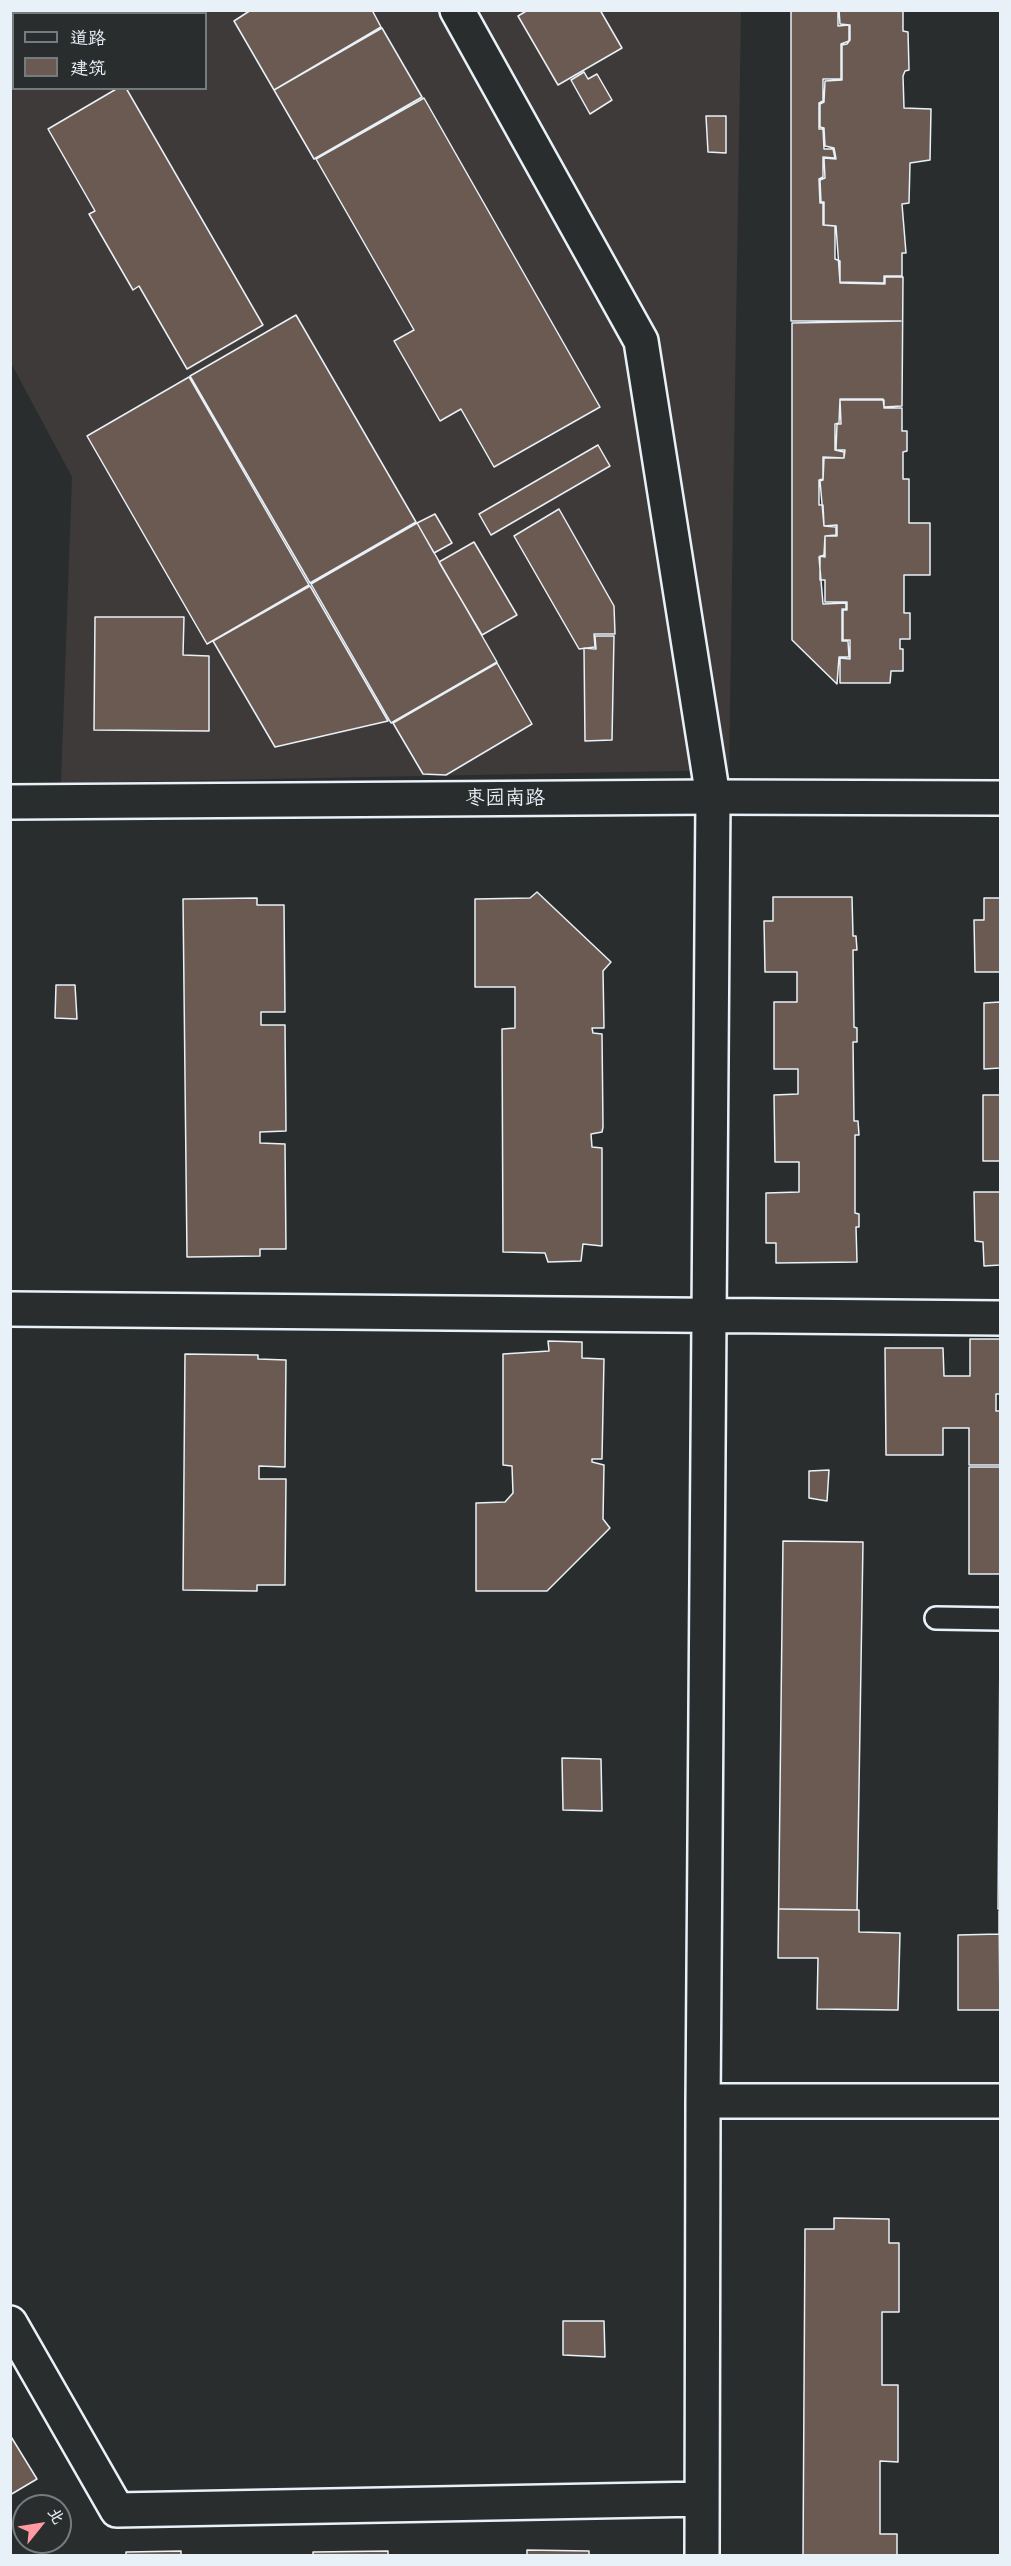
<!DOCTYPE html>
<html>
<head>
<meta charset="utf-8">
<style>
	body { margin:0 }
	#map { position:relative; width:1011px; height:2566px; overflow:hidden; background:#2a2d2e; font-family:Itim,"LXGW WenKai TC",sans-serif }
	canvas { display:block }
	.frame { position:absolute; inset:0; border:12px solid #e8f1f8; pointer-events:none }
	.legend { position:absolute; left:12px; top:12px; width:195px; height:78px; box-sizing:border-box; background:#2a2d2e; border:2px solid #767b7f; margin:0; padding:8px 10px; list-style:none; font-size:18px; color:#e8f1f8 }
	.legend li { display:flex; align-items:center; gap:12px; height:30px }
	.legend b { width:30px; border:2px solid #767b7f }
	.north { position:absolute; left:12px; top:2494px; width:60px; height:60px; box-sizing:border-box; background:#2a2d2e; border:2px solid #767b7f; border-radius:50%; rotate:60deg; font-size:16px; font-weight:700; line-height:24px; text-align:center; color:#e8f1f8 }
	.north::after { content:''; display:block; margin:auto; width:21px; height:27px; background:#ff9aa2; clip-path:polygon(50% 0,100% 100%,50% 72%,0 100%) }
</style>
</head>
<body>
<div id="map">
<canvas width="1011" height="2566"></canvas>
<div class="frame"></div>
<ul class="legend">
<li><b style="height:8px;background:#2a2d2e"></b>道路</li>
<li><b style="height:16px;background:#6b5a52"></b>建筑</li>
</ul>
<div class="north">北</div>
</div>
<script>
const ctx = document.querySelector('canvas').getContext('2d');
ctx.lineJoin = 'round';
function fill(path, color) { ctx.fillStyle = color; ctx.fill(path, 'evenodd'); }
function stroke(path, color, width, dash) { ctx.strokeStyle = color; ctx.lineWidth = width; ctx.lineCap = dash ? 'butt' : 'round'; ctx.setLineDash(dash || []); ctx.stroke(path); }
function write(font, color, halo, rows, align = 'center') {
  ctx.font = font + ' Itim,"LXGW WenKai TC",sans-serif'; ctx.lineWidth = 4.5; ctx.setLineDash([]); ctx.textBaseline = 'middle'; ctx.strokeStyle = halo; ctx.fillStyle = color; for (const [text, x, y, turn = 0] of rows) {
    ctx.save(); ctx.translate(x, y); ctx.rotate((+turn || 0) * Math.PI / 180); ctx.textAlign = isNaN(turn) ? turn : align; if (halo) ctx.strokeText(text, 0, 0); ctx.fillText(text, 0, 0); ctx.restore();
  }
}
const built = new Path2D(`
	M10 11H741L729 770 61 783 72 477 11 363ZM14 14H206V88H14Z`);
const building = new Path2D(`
	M251 10H372L381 27 274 90 234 21Z
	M528 10H600L622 48 558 85 518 16Z
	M791 10H838V26L849 25V41L841 44V79H823V101L819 103V129H823L824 149H833L835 158 823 157V177L819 179 820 203H823V225L835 226V259L840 261V283L885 284V277H903L902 406 884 407 883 399H840L839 423 835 424V450L844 452V458L823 457V479L819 480V505H823L824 526 836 527V535L825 536 824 555 819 557 823 604 846 603V609H842V641H848L849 657H839L837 684 792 640V323L901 321H791Z
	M839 10H903V31L908 32 909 70 905 71 903 76 904 108 931 109 930 160 910 163 909 203 902 204 906 253H902V276H884V283L840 282 836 226 824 225V202H821L820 180 825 178 824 158 836 159 834 148 825 146 824 128 820 127V104L824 102 825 81 842 80V45L847 44 850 40V25L840 24Z
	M382 28 422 97 314 159 274 90Z
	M584 72 588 79 597 74 612 100 590 114 571 80Z
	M118 88H126L263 325 187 369 139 286 133 290 89 214 95 211 48 129Z
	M424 98 600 407 494 467 461 409 440 421 394 341 414 330 316 159Z
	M706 116H726V153L708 152Z
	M296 315 416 522 310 583 190 376Z
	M189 377 309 585 207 644 87 436Z
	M840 400H884V408H902V431H907V451L903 452V479H909V523H930V575H904V613H910V639H900V649H903V671H891L890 683H840V658L850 659V640H843V610H847V602H825V580H820V556L825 557V536H837V525L824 526 820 481 823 480 824 458H844L845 450H836L837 424H841Z
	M598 445 610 466 491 535 479 514Z
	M559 509 614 606 615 634H594L595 647 579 649 514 536Z
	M435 514 452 543 434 553 417 523Z
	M417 523 497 662 391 723 311 584Z
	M474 542 517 615 482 635 439 562Z
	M310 586 388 721 275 747 213 641Z
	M95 617H184L183 655 209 656V731L94 730Z
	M595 636H614L612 740 585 741 584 648 596 649Z
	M497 663 532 724 446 775 423 774 393 723Z
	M537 892 611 962 603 971 604 1028H592L593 1033 602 1034 603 1127 602 1132 591 1134 592 1147 602 1148V1246L583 1244 581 1261 548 1262 545 1253 503 1252 502 1029 515 1028V987H475V899L530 898Z
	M773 897H852L853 936H856L857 950H853L854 1027 857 1028V1042H853L854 1121H858L859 1135H855V1213L859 1214V1227H856L857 1262 776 1263V1243H766V1193L799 1192V1162H775L774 1095 798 1094V1069H774V1002H797V972H765L764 921H773Z
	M257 898V905H284L285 1012H261V1025H285L286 1131 260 1132V1143L285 1144 286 1249H260V1256L187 1257 183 899Z
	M984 898H1000V972H975L974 920H984Z
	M56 985H75L77 1019 55 1018Z
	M1000 1002V1068L984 1069V1003Z
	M983 1095H1000V1161H983Z
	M974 1192H1000V1265L984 1266 983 1242 975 1241Z
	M970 1339H1000V1394H996V1411H1000V1465H969V1428H943V1455H886L885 1348H943L944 1376H970Z
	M548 1341 582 1342V1358L604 1359 602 1459H592V1462L604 1465 603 1519 610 1528 547 1591H476V1503L505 1502 513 1493 512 1466 503 1465V1354L549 1351Z
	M185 1354 258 1355V1359L286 1360 285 1467 259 1466V1479H286L285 1585H257V1591L183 1590Z
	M969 1467H1000V1574H969Z
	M829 1470 827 1501 809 1498V1471Z
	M783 1541 863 1542 857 1910 780 1909 859 1910V1932L900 1933 898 2010 817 2009 818 1958H778Z
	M1000 1645V1909H998Z
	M562 1758 601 1759 602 1811 563 1810Z
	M999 1911 1000 2010H958V1935L999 1934Z
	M834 2218 889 2219V2243H899V2312H882V2385H898V2462L880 2461V2534H897V2556H803L805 2229H834Z
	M563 2321H604L605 2357 563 2355Z
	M10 2435 37 2479 10 2495Z
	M527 2550 589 2551V2556H527Z
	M181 2551V2556H126V2552Z
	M388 2551V2556H313V2552Z`);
const lane = new Path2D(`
	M936 1618 1000 1619`);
const street = new Path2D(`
	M457 10 641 341 713 797 703 2101 702 2556
	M55 14 60 10
	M10 39 14 37
	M10 1309 1000 1318
	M703 2101H1000
	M10 2323 117 2510 702 2499`);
const secondary = new Path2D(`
	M10 802 713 797 1000 798`);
const streetNames = [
	["枣园南路",505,799]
];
fill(built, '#3e3a39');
fill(building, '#6b5a52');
stroke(building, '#e8f1f8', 1.5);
stroke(lane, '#e8f1f8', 26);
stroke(street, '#e8f1f8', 38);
stroke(secondary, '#e8f1f8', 38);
stroke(lane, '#2a2d2e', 21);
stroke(street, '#2a2d2e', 33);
stroke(secondary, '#2a2d2e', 33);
write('20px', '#e8f1f8', '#2a2d2e', streetNames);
</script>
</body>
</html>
